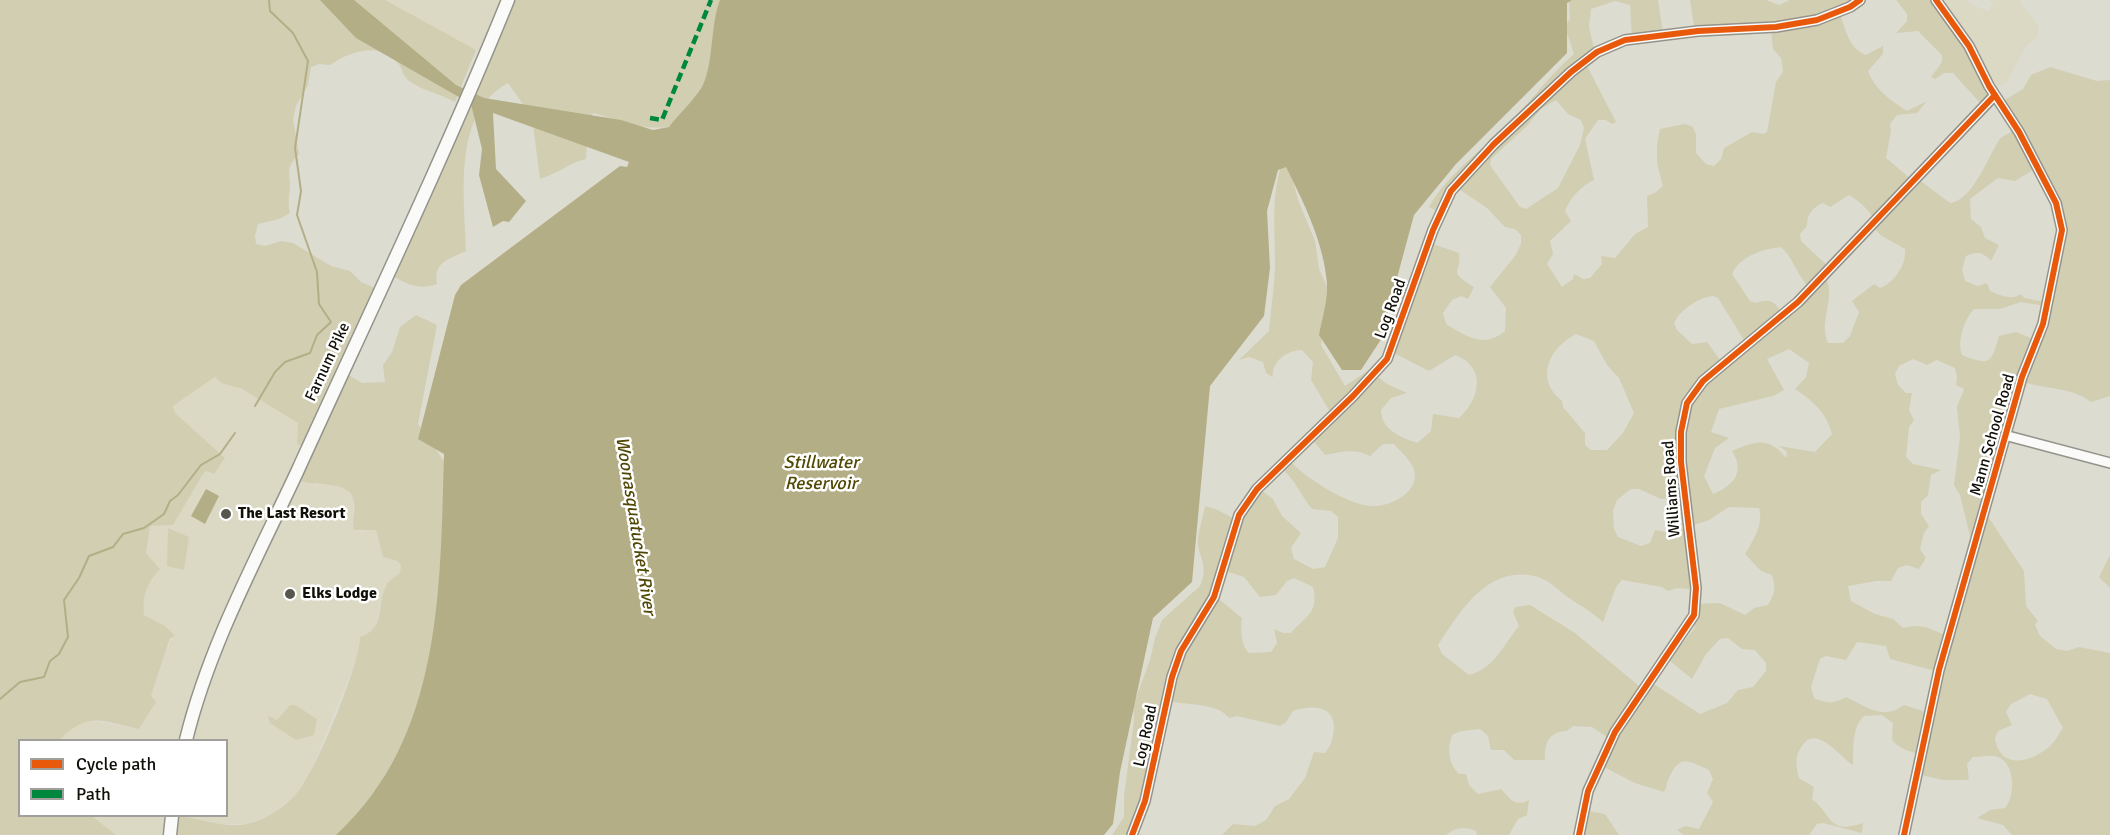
<!DOCTYPE html>
<html>
<head>
<meta charset="utf-8">
<style>
	body { margin:0 }
	#map { position:relative; width:2110px; height:835px; overflow:hidden; background:#dddcd1; font-family:Signika,sans-serif }
	canvas { display:block }
	.legend { position:absolute; left:18px; top:739px; width:210px; height:78px; box-sizing:border-box; background:#fff; border:2px solid #a09f9c; margin:0; padding:8px 10px; list-style:none; font-size:18px; color:#111008 }
	.legend li { display:flex; align-items:center; gap:12px; height:30px }
	.legend b { width:30px; border:2px solid #a09f9c }
</style>
</head>
<body>
<div id="map">
<canvas width="2110" height="835"></canvas>
<ul class="legend">
<li><b style="height:8px;background:#e8590c"></b>Cycle path</li>
<li><b style="height:8px;background:#00873e"></b>Path</li>
</ul>
</div>
<script>
const ctx = document.querySelector('canvas').getContext('2d');
ctx.lineJoin = 'round';
function fill(path, color) { ctx.fillStyle = color; ctx.fill(path, 'evenodd'); }
function stroke(path, color, width, dash) { ctx.strokeStyle = color; ctx.lineWidth = width; ctx.lineCap = dash ? 'butt' : 'round'; ctx.setLineDash(dash || []); ctx.stroke(path); }
function write(font, color, halo, rows, align = 'center') {
  ctx.font = font + ' Signika,sans-serif'; ctx.lineWidth = 5; ctx.setLineDash([]); ctx.textBaseline = 'middle'; ctx.strokeStyle = halo; ctx.fillStyle = color; for (const [text, x, y, turn = 0] of rows) {
    ctx.save(); ctx.translate(x, y); ctx.rotate((+turn || 0) * Math.PI / 180); ctx.textAlign = isNaN(turn) ? turn : align; if (halo) ctx.strokeText(text, 0, 0); ctx.fillText(text, 0, 0); ctx.restore();
  }
}
const built = new Path2D(`
	M385 0H508L484 54 431 27Z
	M1934 0H1967L1972 5 1989 11 1993 4 1989 0H2019L2039 27 2037 37 2026 46 2007 82 1990 89Z
	M215 377 221 383 242 389 298 423 297 444 306 449 314 486 327 483 347 490 354 501 352 524 360 532 368 529 376 530 383 557 397 561 401 565 400 573 386 585 377 617V627L371 634 360 637 356 660 309 776 296 795 272 814 247 824H217L178 816H226V740H60L74 725 90 720 139 729 156 702 151 696 172 636 165 626 144 615 143 600 149 581 160 569 146 553 150 526 173 525 203 474 206 471 212 474 225 458 175 413 173 406Z
	M92 816H172L169 835H116Z`);
const green = new Path2D(`
	M0 0H385L476 50 455 102C439 93 422 91 408 80 402 75 403 69 398 63 380 41 350 51 330 65L319 64 311 67 308 85 296 106 293 119 299 154C287 168 289 167 290 184 290 196 287 200 290 213L279 219 258 224 255 236 256 244 265 246 281 241 293 243 331 266 350 271 361 282 380 290 306 449 297 444 298 423 242 389 221 383 215 377 173 406 175 413 225 458 214 474 206 471 203 474 173 525 150 526 146 553 160 569C147 583 142 595 144 615L165 626 175 636 170 638 151 696 156 702 139 729C103 722 88 710 60 740H20V816H92L116 835H0Z
	M508 0H720L718 18 732 55 680 124C650 134 622 121 593 113L588 127 586 159C569 163 557 174 540 179L532 117 508 83C451 114 465 197 466 251 448 260 433 262 437 284 418 291 405 283 389 274Z
	M1569 0H1658L1663 33 1632 39 1630 5 1615 1 1591 9 1589 27 1595 53 1585 62 1616 122 1612 124 1606 120H1598L1585 139 1594 180C1581 186 1570 198 1565 211L1571 221 1550 241 1553 254 1547 264 1562 287 1573 279 1574 274 1583 279 1590 278 1602 264 1601 256 1615 258 1635 234 1648 227 1647 196 1655 193 1663 186 1657 163V144L1660 129 1684 124 1692 126 1696 134V153L1706 164 1714 166 1721 159 1724 148 1752 132 1764 134 1767 132 1776 82 1783 72 1781 58 1773 49 1771 29 1695 32 1690 0H1766L1779 5 1790 0H1859L1839 13C1847 30 1847 47 1866 55L1883 46V54L1868 71C1875 90 1890 100 1907 111L1927 101 1917 113 1897 115 1890 124 1891 131 1886 158 1912 180 1918 179 1950 203C1973 200 1988 157 1999 140 2002 136 2010 133 2015 130L2000 103 2023 89 2031 75 2050 67 2097 81 2110 80V396L2091 402C2070 386 2045 390 2021 381L1987 515 2024 571 2026 606 2038 621 2035 625 2040 636 2056 649 2067 651 2079 647 2110 653V835H2012L2003 825 1977 818 1990 810 2005 808C2015 797 2016 764 1998 757 1992 754 1980 757 1973 757L1967 764 1969 779 1966 780H1943L1921 775 1924 755C1911 752 1901 750 1892 740L1893 723 1882 715 1864 716C1851 728 1854 749 1853 765 1840 757 1816 723 1802 746 1794 757 1796 766 1799 778L1814 787 1812 799C1833 815 1827 835 1863 823L1862 833 1823 823 1817 824 1809 835H1684L1677 830 1685 826 1699 829 1713 802 1707 793 1713 779 1709 770C1689 761 1680 753 1669 778 1666 784 1667 787 1664 792L1635 783 1600 765 1610 739 1592 727 1573 726 1567 731C1549 731 1544 744 1545 760H1514L1504 750H1491L1488 736 1480 729 1461 731 1452 735C1447 749 1448 763 1459 774H1466L1469 785 1478 794 1501 789C1511 800 1515 807 1529 800L1527 815 1518 819 1509 835H1477L1476 831C1465 826 1455 827 1446 835H1222L1233 824 1255 826 1266 820 1275 806 1289 799 1305 778 1314 752 1325 753C1330 747 1331 743 1333 736 1339 707 1316 703 1293 711L1286 722 1280 726 1237 716 1229 718C1219 703 1186 705 1168 701L1160 763 1137 832 1142 835H1112L1124 817V796L1134 720 1133 706 1150 660 1155 638 1162 620 1200 586C1210 565 1197 556 1198 539 1199 529 1203 517 1205 506L1218 510 1236 520 1259 489 1273 499 1282 516 1301 533 1291 548 1294 559 1313 569 1325 567 1338 538V517L1331 511 1312 509C1300 494 1295 479 1280 467L1288 459C1304 477 1347 505 1372 506 1388 507 1416 495 1415 474 1414 463 1401 452 1394 444H1383L1370 456C1355 448 1341 452 1325 455L1310 437 1332 415 1311 380 1313 362 1302 350C1288 350 1271 361 1273 377L1266 373 1263 362 1249 357 1239 360 1269 331C1271 308 1275 284 1275 260 1275 222 1271 200 1282 162L1288 160 1298 200 1315 241 1319 269 1328 289 1321 345 1345 386 1369 370 1387 384 1407 393 1391 398 1381 410C1381 430 1401 437 1417 443L1431 431 1433 414 1459 418C1480 399 1487 367 1455 355L1429 371 1390 351 1430 243 1459 253C1462 274 1446 270 1474 287L1468 299 1461 296 1452 300 1443 313 1446 324C1466 336 1484 349 1505 331L1506 308 1490 287 1515 256 1521 244V235L1515 229 1505 227 1487 208 1456 187 1440 212 1429 207C1448 173 1484 149 1511 121 1533 99 1551 73 1574 54L1565 27 1570 19ZM1556 100 1568 114 1581 120 1584 128 1580 145 1558 188 1526 209 1520 207 1490 165 1491 159 1526 127 1541 109ZM2036 168 2055 203 2061 232 2045 302 2024 298 2021 294C2011 301 2000 295 1990 291L1987 283 1978 286 1965 281 1962 269 1966 256C1977 251 1983 252 1991 261L1999 245 1985 238 1981 227 1971 219 1970 199 1998 178 2015 181ZM1849 195C1860 202 1867 208 1874 219L1870 225 1882 236 1905 249C1907 264 1894 283 1880 288L1874 284 1852 301 1859 312 1850 336 1843 343H1828C1818 321 1837 297 1825 276L1830 268 1801 241 1800 234 1807 226C1807 214 1812 208 1823 203L1830 207ZM1781 247C1795 260 1796 275 1811 289L1785 316C1776 304 1772 297 1756 303L1750 301 1732 274C1740 256 1763 249 1781 247ZM1713 296 1718 298 1747 345 1723 364 1707 342 1692 344 1677 330 1674 323C1680 310 1699 297 1713 296ZM2021 302 2045 306 2036 340 2016 332 1999 336C1991 364 1990 366 1962 355 1957 341 1964 320 1974 309H2000ZM1576 334 1594 341 1607 365 1619 378 1634 413 1623 433 1607 450H1591L1585 445V433L1563 407 1562 401C1534 379 1549 348 1576 334ZM1789 349 1809 363 1806 377 1795 389C1813 401 1826 412 1832 434L1815 452 1779 446 1787 452 1786 458C1769 436 1755 441 1732 451 1745 471 1735 485 1713 494L1704 476 1715 448 1729 438 1711 432 1719 409 1773 396 1784 390 1767 359ZM1913 359 1927 365 1937 360 1955 368 1957 377 1956 385 1964 389 1957 407 1960 437 1954 485 1960 495 1972 544 1950 637 1926 627 1914 626 1903 628 1893 619 1875 614 1851 601 1848 586 1876 581H1891L1898 568 1907 565 1919 569 1926 558 1920 549 1924 533 1929 526 1921 514V502L1928 495 1931 475 1941 470 1913 464 1906 457 1909 427 1914 420 1909 410 1912 393H1906L1898 385 1895 374 1899 366ZM1631 489H1639L1661 499 1683 497 1688 527 1709 520 1729 507 1759 508C1764 524 1753 541 1745 554L1761 571 1772 575C1776 587 1775 594 1768 605L1754 608 1745 615 1720 603 1699 604 1694 629 1669 660 1692 679 1706 654 1720 639 1728 638 1742 649 1755 650 1766 663V671L1753 687 1738 690 1727 703 1700 714 1652 683 1644 690 1575 633 1530 605 1515 607 1513 612 1519 626C1503 645 1495 668 1469 675L1442 654 1438 645C1460 611 1489 563 1538 577 1549 580 1559 591 1569 598 1581 606 1592 612 1603 622L1616 587 1622 580 1662 587 1668 591 1677 588 1697 590 1685 528 1666 532 1655 530 1650 543 1641 546 1618 537 1614 529 1613 511 1617 500ZM1223 570 1244 577 1260 597 1276 595 1287 581 1294 578 1313 587C1319 614 1305 616 1291 633H1283L1274 629 1277 643 1271 652 1249 653C1241 646 1240 629 1242 618L1215 596ZM1857 642 1886 646 1890 659 1940 672 1932 714 1904 705C1882 721 1866 706 1846 697 1834 704 1827 704 1814 698L1811 687 1820 659 1826 656 1846 660ZM2030 694 2047 699 2063 728C2059 733 2056 740 2052 744 2034 762 2000 772 1995 738L1998 731 2012 725 2006 712 2011 704Z
	M1896 0H1934L1944 12 1993 96 1983 106 1953 73H1944L1935 79 1931 77 1942 62V55L1918 31 1896 33 1907 21V14Z
	M416 315 437 325 418 424 448 467 445 607 409 738 401 746 352 835H172L175 816C199 817 222 829 247 824 265 820 285 807 297 793 316 771 359 667 360 637 386 629 376 607 386 586 388 581 395 577 400 573L401 565 397 561 383 557 376 530H354C351 520 356 511 354 502 351 479 314 487 298 480L347 374 362 383 385 382 383 365 392 352 400 327Z
	M168 528 189 537 184 570 167 566Z
	M2110 555V588L2099 577Z
	M290 705H295L317 719 314 735 296 740 270 723 268 716 277 720Z
	M1584 810 1605 814 1619 835H1578Z`);
const water = new Path2D(`
	M320 0H354L456 85 484 98 621 120 653 130 669 127C679 114 693 101 702 87 714 64 710 25 720 0H1572L1567 3V53L1456 164 1414 215 1380 341 1361 370H1342L1319 335C1322 319 1328 300 1327 284 1324 243 1304 203 1286 167L1278 170 1267 211 1270 268 1264 316 1210 386 1192 582 1153 618 1120 772 1113 824 1104 835H336C443 737 440 588 444 454L418 439 455 295 461 285 620 166 627 167 629 162 493 113 496 169 526 201 509 222 503 221 493 227 479 175 482 149 471 104 356 38Z
	M206 489 219 496 205 524 191 516Z`);
const stream = new Path2D(`
	M255 406 275 372 285 362 310 353 317 335 331 322 319 304 317 272 297 215 301 191 295 148 308 61 293 33 270 11 269 0
	M0 699 20 682 44 677 50 661 59 654 68 637 64 600 79 578 89 556 113 547 123 534 144 528 164 514 170 501 178 495 201 465 220 454 235 433`);
const minor = new Path2D(`
	M2008 436 2110 463
	M1132 835 1145 801 1172 677 1181 651 1214 597 1239 515 1257 489 1353 396 1387 359 1433 230 1451 191 1494 144 1571 72 1597 52 1625 40 1698 31 1776 27 1817 20 1850 7 1860 0
	M1579 835 1588 791 1615 732 1694 615 1696 588 1681 462V432L1687 403 1703 381 1798 302 1995 95
	M1904 835 1939 670 2022 377 2043 324 2062 230 2056 203 2019 132 1989 86 1969 46 1936 0`);
const major = new Path2D(`
	M186 740C209 646 256 560 297 472 368 316 443 160 508 0
	M170 835 172 816`);
const quiet = new Path2D(`
	M650 118 662 120 711 0`);
const cycleway = new Path2D(`
	M1132 835 1145 801 1172 677 1181 651 1214 597 1239 515 1257 489 1353 396 1387 359 1433 230 1451 191 1494 144 1571 72 1597 52 1625 40 1698 31 1776 27 1817 20 1850 7 1860 0
	M1579 835 1588 791 1615 732 1694 615 1696 588 1681 462V432L1687 403 1703 381 1798 302 1995 95
	M1904 835 1939 670 2022 377 2043 324 2062 230 2056 203 2019 132 1989 86 1969 46 1936 0`);
const markers = [
	[226,514,6,"#58574e"],
	[290,594,6,"#58574e"]
];
const streetNames = [
	["Log Road",1391,309,-70],
	["Farnum Pike",328,362,-65],
	["Mann School Road",1993,435,-74],
	["Williams Road",1672,489,-94],
	["Log Road",1146,736,-78]
];
const poiNames = [
	["The Last Resort",238,514],
	["Elks Lodge",302,594]
];
const waterNames = [
	["Stillwater",821,463],
	["Reservoir",821,484],
	["Woonasquatucket River",635,526,81]
];
fill(built, '#dbd9c4');
fill(green, '#d1ceb2');
fill(water, '#b4ae87');
stroke(stream, '#b4ae87', 2);
stroke(minor, '#94938b', 12);
stroke(major, '#94938b', 15);
stroke(minor, '#fafaf8', 9);
stroke(major, '#fafaf8', 12);
stroke(quiet, '#00873e', 4.5, [9, 4.5]);
stroke(cycleway, '#e8590c', 6);
for (const [x, y, r, color] of markers) { const dot = new Path2D(); dot.arc(x, y, r, 0, 2 * Math.PI); ctx.fillStyle = color; ctx.fill(dot); stroke(dot, '#fff', 2); }
write('16px', '#111008', '#fff', streetNames);
write('bold 16px', '#111008', '#fff', poiNames, 'left');
write('italic 18px', '#504804', '#fff', waterNames);
</script>
</body>
</html>
